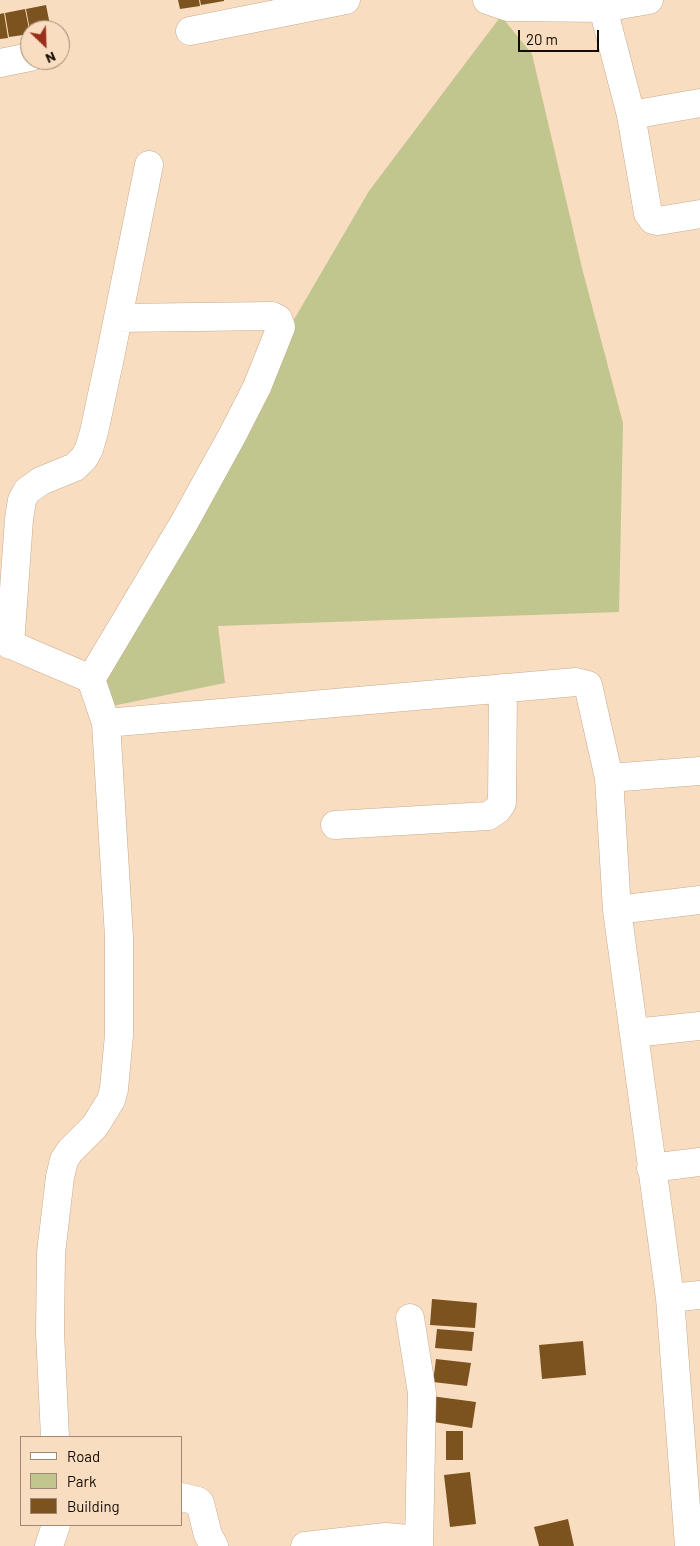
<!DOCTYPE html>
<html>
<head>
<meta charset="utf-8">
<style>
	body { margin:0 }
	#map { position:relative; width:700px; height:1546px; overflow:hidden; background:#f9ddc0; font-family:Barlow,sans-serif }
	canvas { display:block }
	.legend { position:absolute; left:20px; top:1436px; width:162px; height:90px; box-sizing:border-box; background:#f9ddc0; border:1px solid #9d8974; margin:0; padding:6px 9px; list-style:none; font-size:15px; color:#130a02 }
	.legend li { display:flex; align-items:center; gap:10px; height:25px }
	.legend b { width:25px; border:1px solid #9d8974 }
	.north { position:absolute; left:20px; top:20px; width:50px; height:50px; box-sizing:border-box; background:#f9ddc0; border:1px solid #9d8974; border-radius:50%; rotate:156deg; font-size:14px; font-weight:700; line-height:20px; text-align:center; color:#130a02 }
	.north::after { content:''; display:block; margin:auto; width:18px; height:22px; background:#99301b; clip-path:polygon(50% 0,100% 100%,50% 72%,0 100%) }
	.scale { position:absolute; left:518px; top:30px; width:81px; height:22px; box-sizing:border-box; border:2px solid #130a02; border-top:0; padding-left:6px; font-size:15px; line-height:18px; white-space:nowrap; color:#130a02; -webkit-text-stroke:4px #f9ddc0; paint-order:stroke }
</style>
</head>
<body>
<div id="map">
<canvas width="700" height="1546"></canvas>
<ul class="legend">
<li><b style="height:6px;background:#fff"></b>Road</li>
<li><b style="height:14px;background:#c1c68e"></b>Park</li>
<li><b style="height:14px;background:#7c531f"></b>Building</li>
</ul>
<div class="north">N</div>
<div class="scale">20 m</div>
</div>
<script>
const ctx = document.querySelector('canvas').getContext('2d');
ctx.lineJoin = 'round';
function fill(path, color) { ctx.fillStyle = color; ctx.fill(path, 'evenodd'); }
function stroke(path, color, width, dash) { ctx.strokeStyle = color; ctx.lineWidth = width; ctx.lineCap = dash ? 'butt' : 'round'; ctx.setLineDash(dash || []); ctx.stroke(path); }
const green = new Path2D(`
	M501 16 532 54 582 268 623 423 619 612 218 626 225 683 112 706 94 662 369 191Z`);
const building = new Path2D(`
	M178 0H199L200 6 180 9Z
	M200 0H224V1L201 5Z
	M46 5 51 30H30L26 9Z
	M25 9 30 34 9 37 5 13Z
	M4 13 8 38 0 39V14Z
	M432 1299 477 1303 475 1328 430 1325Z
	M437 1329 474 1332 472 1351 435 1348Z
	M583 1341 586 1375 542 1379 539 1345Z
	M436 1359 471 1363 467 1386 433 1382Z
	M431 1396 476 1402 472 1428 427 1421Z
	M446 1431H463V1460H446Z
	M470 1472 476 1524 450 1527 444 1475Z
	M568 1519 574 1546H539L534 1527Z`);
const street = new Path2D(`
	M487 0 508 7 603 8 649 0
	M603 8 631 115 648 213 653 220 658 221 700 214
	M190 31 346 0
	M0 63 30 57
	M631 115 700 103
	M0 640 91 679 106 723 119 937V1035L114 1089 111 1100 95 1126 70 1151 64 1160 60 1177 51 1253 50 1332 55 1437
	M10 645 19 519 22 500 27 491 41 481 75 467 84 458 89 449 94 432 109 362 149 165
	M91 679 184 523 233 434 257 387 281 327 278 319 272 316 118 318
	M106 723 576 682 588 685 609 778 617 910 670 1298 689 1546
	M609 778 700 771
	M335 825 488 816 497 810 502 803 503 688
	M617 910 700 900
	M634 1033 700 1026
	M651 1168 700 1162
	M670 1298 700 1295
	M410 1318 422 1393 419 1546
	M181 1497 198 1501 200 1503 208 1535 214 1546
	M49 1546 56 1525
	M305 1546 386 1537 419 1540`);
fill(green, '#c1c68e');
fill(building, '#7c531f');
stroke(street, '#c6ab8f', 29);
stroke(street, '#fff', 28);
</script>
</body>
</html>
